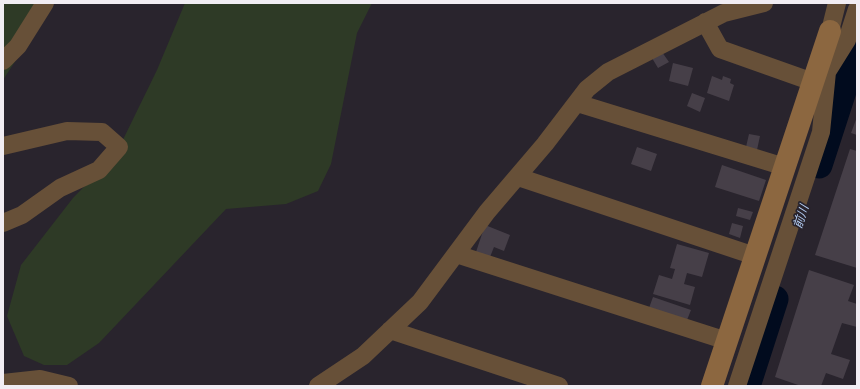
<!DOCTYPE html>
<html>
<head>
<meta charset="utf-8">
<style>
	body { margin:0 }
	#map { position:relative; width:860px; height:389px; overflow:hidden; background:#29242d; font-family:Jost,sans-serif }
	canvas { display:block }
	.frame { position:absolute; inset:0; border:4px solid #f1edf3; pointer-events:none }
</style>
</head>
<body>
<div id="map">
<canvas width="860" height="389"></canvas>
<div class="frame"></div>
</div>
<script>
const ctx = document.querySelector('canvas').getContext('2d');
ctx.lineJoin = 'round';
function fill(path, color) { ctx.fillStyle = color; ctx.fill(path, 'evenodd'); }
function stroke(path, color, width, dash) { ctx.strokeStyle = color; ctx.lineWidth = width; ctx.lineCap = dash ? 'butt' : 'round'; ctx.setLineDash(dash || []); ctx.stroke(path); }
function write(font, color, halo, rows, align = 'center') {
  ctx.font = font + ' Jost,"Noto Sans JP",sans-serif'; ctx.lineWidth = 3.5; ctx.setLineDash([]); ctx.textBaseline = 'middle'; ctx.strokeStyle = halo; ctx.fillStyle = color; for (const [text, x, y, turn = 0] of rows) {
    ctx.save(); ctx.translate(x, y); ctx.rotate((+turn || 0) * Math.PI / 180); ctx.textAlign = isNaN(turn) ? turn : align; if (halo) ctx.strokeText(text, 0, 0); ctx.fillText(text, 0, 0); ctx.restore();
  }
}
const green = new Path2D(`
	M3 3H53L3 80Z
	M185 3H372L357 33 331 164 318 191 286 204 226 209 99 343 67 365H44L24 356 7 316 21 265 73 198 116 154 157 70Z`);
const river = new Path2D(`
	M819 165 857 48
	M747 386 775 299`);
const building = new Path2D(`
	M662 52 669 62 658 68 652 58Z
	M673 63 693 68 688 86 669 81Z
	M712 76 722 80 723 76 731 79 730 83 734 85 729 101 707 93Z
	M692 93 705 98 700 112 687 106Z
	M857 117V135L851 133Z
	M749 134 760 136 757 150 746 147Z
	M637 147 657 154 651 171 631 164Z
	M850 149 857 151V268L815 255Z
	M722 165 766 180 759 201 715 187Z
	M738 208 753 212 750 220 736 216Z
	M732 223 743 226 740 238 729 234Z
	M485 225 510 235 504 251 494 247 490 257 476 252Z
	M677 244 709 253 702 277 687 273 684 284 695 287 690 305 653 294 659 275 672 279 675 269 670 268Z
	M809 270 854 285 848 301 857 304V327L842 323 831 354 850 360 843 379 826 373 821 386H801L775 377Z
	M653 297 691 310 687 320 649 308Z`);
const street = new Path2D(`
	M705 22 720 49 813 82
	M830 31 837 3
	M3 61 18 46 45 3
	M577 103 785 167
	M3 146 67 131 102 132 119 147 99 170 60 188 22 215 3 223
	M518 177 755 256
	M456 254 727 341
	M390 330 559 386
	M3 383 40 379 69 386
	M318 386 363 356 420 302 487 212 545 144 587 89 608 72 724 13 764 3
	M737 386 821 132 827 72 847 40 857 9`);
const secondary = new Path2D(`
	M712 386 830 31`);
const waterNames = [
	["前川",802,217,-72]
];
fill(green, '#2e3a26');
stroke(river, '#010b1e', 27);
fill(building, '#463f48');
stroke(street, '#675038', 18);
stroke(secondary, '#8c6740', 22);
write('italic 12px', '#b5cff6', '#29242d', waterNames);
</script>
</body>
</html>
